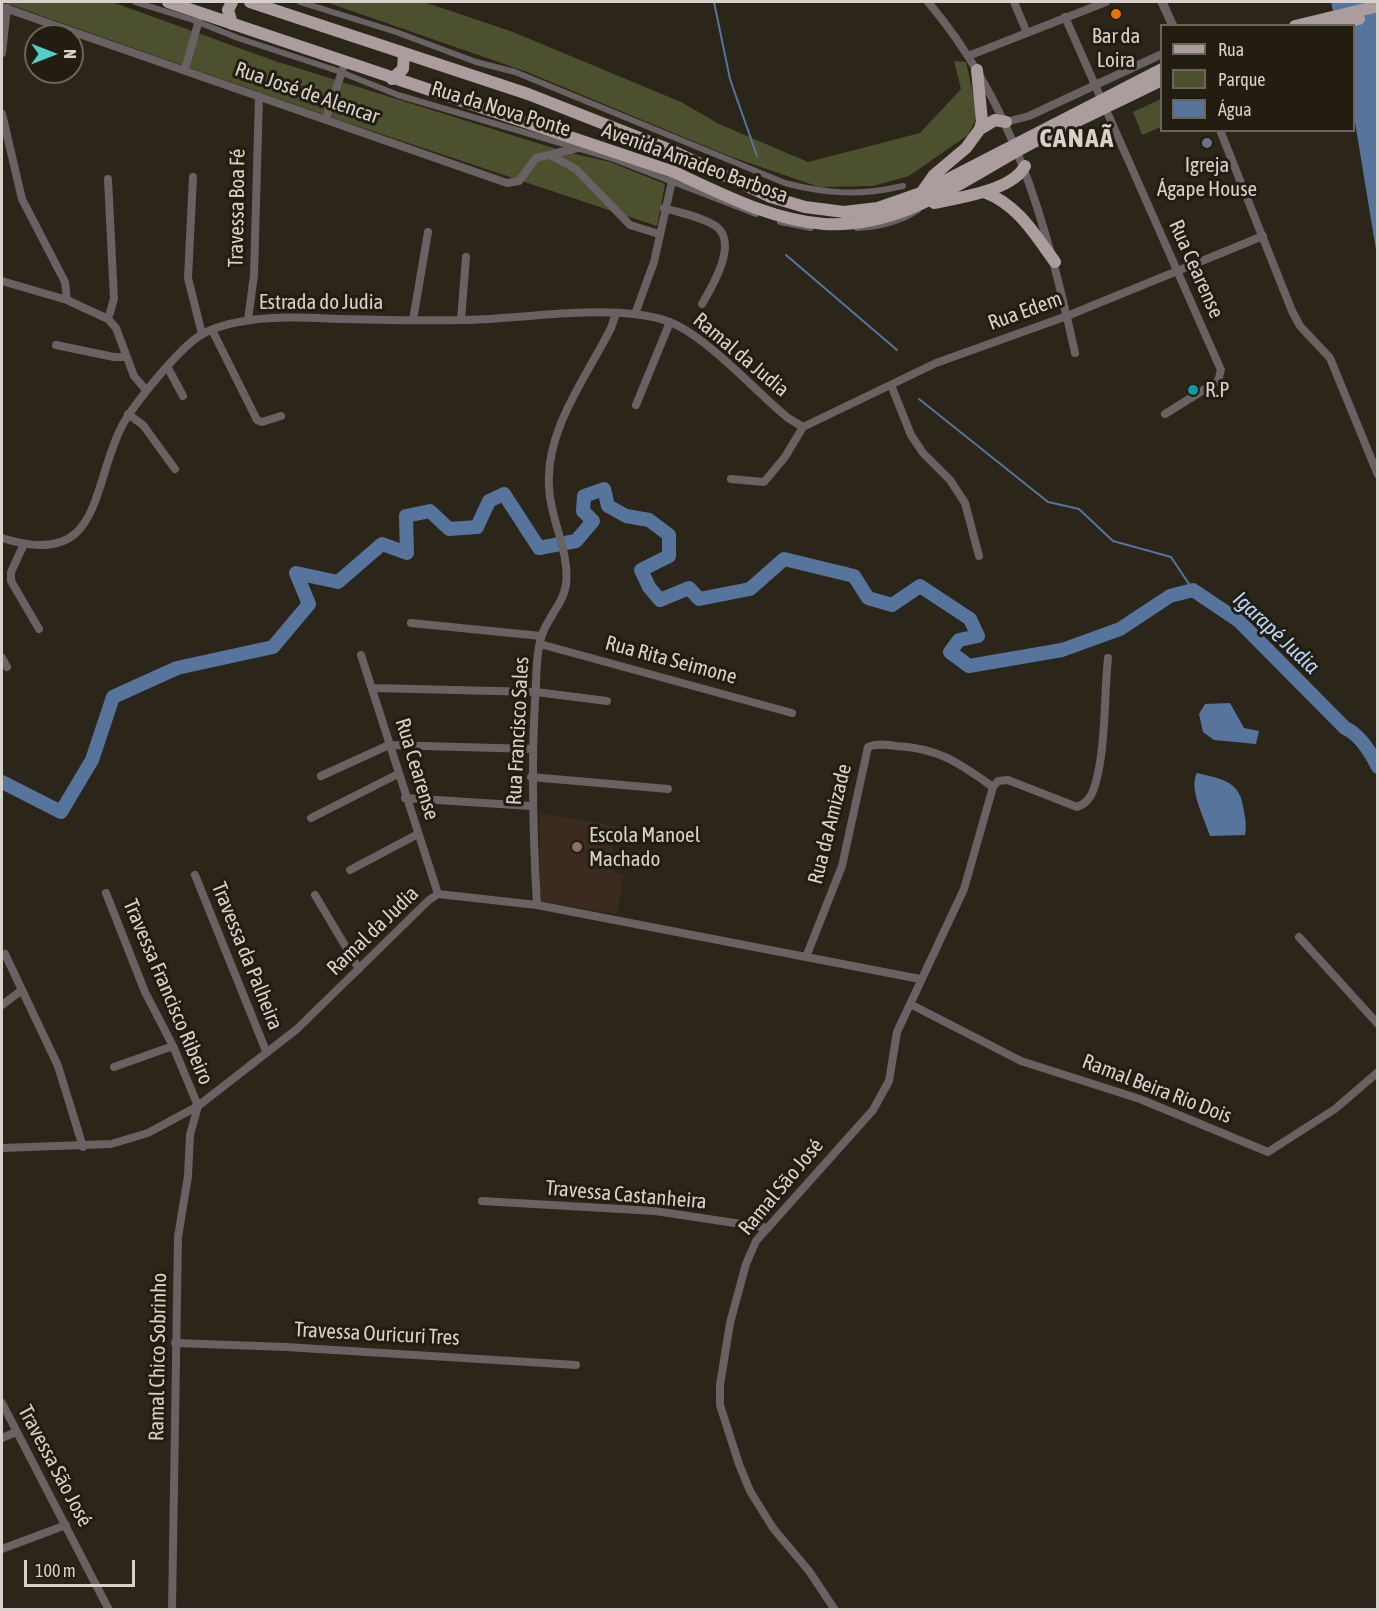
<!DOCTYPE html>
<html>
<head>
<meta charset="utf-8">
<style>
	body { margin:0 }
	#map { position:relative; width:1379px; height:1611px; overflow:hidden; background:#2c251a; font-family:"Asap Condensed",sans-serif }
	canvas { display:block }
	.frame { position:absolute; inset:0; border:3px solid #d6d2cb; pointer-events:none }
	.legend { position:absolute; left:1160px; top:24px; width:195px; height:108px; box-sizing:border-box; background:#221c11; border:2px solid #6a655b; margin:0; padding:8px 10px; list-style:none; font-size:18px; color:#d6d2cb }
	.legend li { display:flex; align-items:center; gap:12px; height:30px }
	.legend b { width:30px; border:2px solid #6a655b }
	.north { position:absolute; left:24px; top:24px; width:60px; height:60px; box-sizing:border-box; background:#221c11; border:2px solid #6a655b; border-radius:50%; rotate:90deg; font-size:16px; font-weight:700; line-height:24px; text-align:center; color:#d6d2cb }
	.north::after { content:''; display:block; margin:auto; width:21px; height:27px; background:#53cdc9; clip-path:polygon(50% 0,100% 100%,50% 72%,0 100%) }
	.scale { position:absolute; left:24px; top:1560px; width:111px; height:27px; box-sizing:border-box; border:3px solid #d6d2cb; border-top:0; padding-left:8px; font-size:18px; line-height:21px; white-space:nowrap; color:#d6d2cb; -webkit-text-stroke:4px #221c11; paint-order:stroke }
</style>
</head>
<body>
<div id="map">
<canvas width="1379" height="1611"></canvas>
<div class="frame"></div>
<ul class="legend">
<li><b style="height:8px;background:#ab9c9e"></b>Rua</li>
<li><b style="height:16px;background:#4c502e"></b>Parque</li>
<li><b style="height:16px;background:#57749c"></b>Água</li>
</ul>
<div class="north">N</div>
<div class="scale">100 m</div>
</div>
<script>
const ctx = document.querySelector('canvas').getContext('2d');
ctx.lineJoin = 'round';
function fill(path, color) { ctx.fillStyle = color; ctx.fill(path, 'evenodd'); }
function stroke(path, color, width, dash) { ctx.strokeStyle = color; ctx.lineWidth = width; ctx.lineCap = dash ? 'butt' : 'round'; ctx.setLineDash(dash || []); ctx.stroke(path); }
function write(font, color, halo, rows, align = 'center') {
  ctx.font = font + ' "Asap Condensed",sans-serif'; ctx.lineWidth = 6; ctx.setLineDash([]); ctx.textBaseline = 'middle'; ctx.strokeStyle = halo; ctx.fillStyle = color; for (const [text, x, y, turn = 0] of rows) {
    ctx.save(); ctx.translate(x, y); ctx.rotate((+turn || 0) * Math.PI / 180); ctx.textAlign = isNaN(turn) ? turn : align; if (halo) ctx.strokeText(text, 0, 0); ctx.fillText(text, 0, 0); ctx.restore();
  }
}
const education = new Path2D(`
	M540 813 615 826 611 869 624 875 617 914 540 901Z`);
const green = new Path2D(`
	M2 2H112L275 61 563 151 610 162 665 184 657 226 342 121Z
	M326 2H424L513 32 681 102 719 124 808 162 920 133 961 89 954 61 966 62 978 115 968 135 909 176 873 186 819 187 729 156 527 72Z
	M1161 99V127L1142 135 1133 112Z`);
const water = new Path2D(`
	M1331 2H1377V256L1354 116V26L1336 25Z
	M1230 703 1244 728 1259 731 1256 744 1214 740 1203 732 1199 714 1205 704Z
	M1197 773C1220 779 1239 780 1243 806 1245 817 1247 824 1245 835L1210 836C1205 820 1188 788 1197 773Z`);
const stream = new Path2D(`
	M714 2 730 79 757 156
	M786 255 897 350
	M919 399 1048 502 1079 509 1113 541 1171 557 1193 590`);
const river = new Path2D(`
	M2 782 61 812 92 760 113 697 177 668 273 647 309 604 296 573 338 582 382 544 407 553 406 516 430 511 449 529 477 527 489 501 504 494 539 548 576 541 593 521 583 511 584 496 604 489 608 506 626 516 649 520 669 535V556L641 570 649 587 660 600 689 588 699 599 750 589 784 559 854 576 868 598 892 605 920 586 970 619 978 636 959 640 950 652 969 666 1062 650 1120 629 1170 596 1193 590 1239 621 1345 728C1359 734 1371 753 1378 767`);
const pedestrian = new Path2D(`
	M135 2 193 20 238 38 338 71 398 95 611 158 756 214
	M300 2 396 32 476 62 515 72 785 183C827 194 860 196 903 186
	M780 222 811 228
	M857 228C878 227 900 222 918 210`);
const minor = new Path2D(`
	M928 2C1014 103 1047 226 1075 353
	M1014 2 1027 33
	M2 7 507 183 519 181 536 158 590 145
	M1065 17 1221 370 1218 381 1165 414
	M2 53 7 8
	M968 56 1106 2
	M185 69 201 13
	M2 114 22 199 65 282 67 300
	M326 118 345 63
	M1006 122 1029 116 1162 54
	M1220 130 1292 311 1300 326 1330 358 1378 475
	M550 155 576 169 630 225 659 234
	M193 177 188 278 202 334
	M108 179 114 299 108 319
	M664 208C680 213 703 217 717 227 738 244 712 287 702 304
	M2 281 67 300 108 319 116 328 134 376 146 390
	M635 314 654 262 674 172
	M248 320 254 275 259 96
	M413 320 428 232
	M461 320 466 257
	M212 330 257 420 262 422 281 416
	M56 345 114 357H125
	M168 368 183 396
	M891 385 911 435 923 453 950 480 965 503 979 556
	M636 405 670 322
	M128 414 143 425 175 469
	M803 427 936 363 1067 316 1263 236
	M731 479 764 482 785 457 803 427
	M2 538C99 569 91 494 119 432 129 409 180 347 201 335 214 327 236 322 251 320 281 316 311 318 341 319 380 320 420 321 459 320 520 320 610 302 667 321 705 334 756 392 788 418L803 427
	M24 544 11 572V581L39 629
	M411 623 541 636
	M540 644 792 713
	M361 655 438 894
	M2 658 7 667
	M373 688 536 692 607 701
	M321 776 389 745 532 749
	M531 777 668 789
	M405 798 531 806
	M311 818 398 774
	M350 870 418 834
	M195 875 266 1051
	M106 893 145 992 173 1046 198 1106 190 1135 188 1176 178 1237 172 1610
	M315 895 359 969
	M537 905C533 836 531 769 535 701 537 680 535 658 541 638 546 619 564 603 566 584 570 552 550 519 549 487 545 430 587 376 611 328L616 313
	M1299 937 1378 1024
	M5 954 58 1066 83 1147
	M806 957 842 866 868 747C877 743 887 745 896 746 939 748 959 763 993 787
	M910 1004 1021 1061 1140 1099 1268 1152 1335 1109 1378 1072
	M2 1005 22 990
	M114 1067 173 1046
	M2 1148 111 1144 148 1133 198 1106 297 1029 429 900 438 894 537 905 920 979
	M482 1201 655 1211 768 1228
	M175 1343 286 1347 576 1365
	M2 1403 109 1610
	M2 1438 16 1432
	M2 1549 66 1525
	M835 1610 809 1571 773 1528 750 1491 739 1464 720 1405V1385L730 1323 746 1264 756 1241 873 1110 889 1081 897 1032 964 889 993 787 998 781 1008 780 1077 807C1085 804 1090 799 1093 791 1106 757 1104 696 1108 658`);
const tertiary = new Path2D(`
	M1162 2 1173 26`);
const primary = new Path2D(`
	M168 2 674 172C722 194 771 220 824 224 904 229 968 176 1034 142 1076 121 1120 101 1162 80
	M232 2 228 10 232 24
	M250 2 528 94 668 149 771 197 805 207 844 212 878 208 921 193 1162 69
	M1295 26 1378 6
	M1331 26 1359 19
	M977 70 982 121 980 129
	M392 79 403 69 404 53
	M922 192 934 175 966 148 980 129 995 120 1006 122
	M984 192C1018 205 1034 233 1055 262
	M934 203C960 197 1012 191 1025 166`);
const markers = [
	[1116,14,6,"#e8710a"],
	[1207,143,6,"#6b7280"],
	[1193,390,6,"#0f9aa8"],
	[577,847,6,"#8d6e63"]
];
const poiNames = [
	["Bar da",1116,36],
	["Loira",1116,60],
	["Igreja",1207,165],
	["Ágape House",1207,189],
	["R.P",1205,390,"left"],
	["Escola Manoel",589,835,"left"],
	["Machado",589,859,"left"]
];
const streetNames = [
	["Rua José de Alencar",307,93,19],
	["Rua da Nova Ponte",501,109,17],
	["Avenida Amadeo Barbosa",695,163,20],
	["Travessa Boa Fé",237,208,-89],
	["Rua Cearense",1196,269,66],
	["Estrada do Judia",321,302],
	["Rua Edem",1025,311,-20],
	["Ramal da Judia",741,355,40],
	["Rua Rita Seimone",671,660,15],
	["Rua Francisco Sales",518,731,-87],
	["Rua Cearense",417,769,73],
	["Rua da Amizade",830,824,-76],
	["Ramal da Judia",373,931,-44],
	["Travessa da Palheira",247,956,68],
	["Travessa Francisco Ribeiro",168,992,67],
	["Ramal Beira Rio Dois",1157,1089,21],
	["Ramal São José",781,1187,-50],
	["Travessa Castanheira",626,1195,5],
	["Travessa Ouricuri Tres",377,1334,3],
	["Ramal Chico Sobrinho",158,1357,-89],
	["Travessa São José",55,1466,62]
];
const waterNames = [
	["Igarapé Judia",1276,633,43]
];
const districtNames = [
	["CANAÃ",1077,138]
];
fill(education, '#3a2a20');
fill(green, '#4c502e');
fill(water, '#57749c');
stroke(stream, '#57749c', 2);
stroke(river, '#57749c', 14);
stroke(pedestrian, '#696162', 6);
stroke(minor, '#696162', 8);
stroke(tertiary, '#696162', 9);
stroke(primary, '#ab9c9e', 12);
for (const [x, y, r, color] of markers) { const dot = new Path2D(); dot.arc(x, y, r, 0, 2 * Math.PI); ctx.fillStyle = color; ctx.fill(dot); stroke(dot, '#221c11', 2); }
write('21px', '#d6d2cb', '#221c11', poiNames);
write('21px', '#d6d2cb', '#221c11', streetNames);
write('italic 22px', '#b7d3f8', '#221c11', waterNames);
ctx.letterSpacing = '1.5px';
write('bold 27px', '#d6d2cb', '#221c11', districtNames);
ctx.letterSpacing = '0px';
</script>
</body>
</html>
